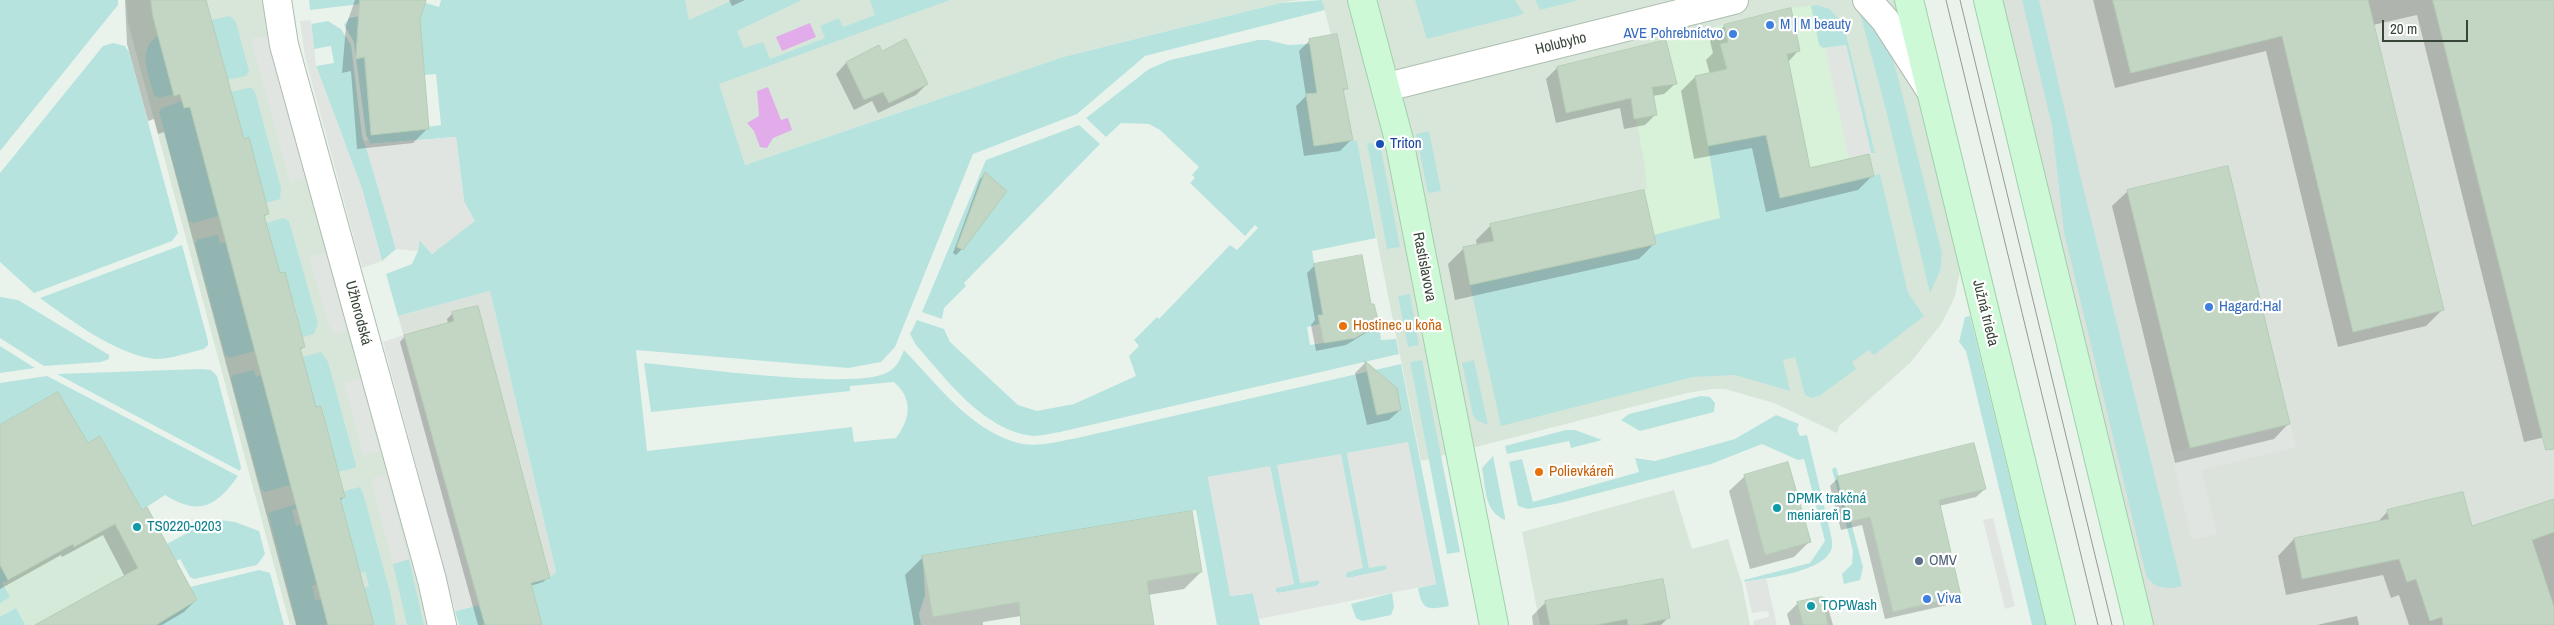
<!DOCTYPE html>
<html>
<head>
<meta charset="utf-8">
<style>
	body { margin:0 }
	#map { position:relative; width:2554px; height:625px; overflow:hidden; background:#e9f3eb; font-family:"Archivo Narrow",sans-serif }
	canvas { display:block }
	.scale { position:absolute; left:2382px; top:20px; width:86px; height:22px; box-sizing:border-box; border:2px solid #384639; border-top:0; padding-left:6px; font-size:15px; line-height:18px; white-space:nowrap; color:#384639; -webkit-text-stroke:4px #fff; paint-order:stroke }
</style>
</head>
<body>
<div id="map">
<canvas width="2554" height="625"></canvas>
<div class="scale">20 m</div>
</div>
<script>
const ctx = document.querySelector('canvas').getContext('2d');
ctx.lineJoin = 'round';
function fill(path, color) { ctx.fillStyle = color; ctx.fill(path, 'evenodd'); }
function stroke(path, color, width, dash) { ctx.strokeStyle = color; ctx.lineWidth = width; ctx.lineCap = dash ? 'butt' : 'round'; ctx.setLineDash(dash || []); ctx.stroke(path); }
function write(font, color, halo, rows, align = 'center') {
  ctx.font = font + ' "Archivo Narrow",sans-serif'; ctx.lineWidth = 4.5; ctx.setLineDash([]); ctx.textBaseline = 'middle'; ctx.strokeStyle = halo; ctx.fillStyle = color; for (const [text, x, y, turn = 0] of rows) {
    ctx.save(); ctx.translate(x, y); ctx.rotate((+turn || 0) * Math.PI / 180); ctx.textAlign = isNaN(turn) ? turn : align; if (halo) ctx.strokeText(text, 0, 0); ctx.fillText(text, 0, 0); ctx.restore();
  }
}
const residential = new Path2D(`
	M126 0H277L442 625H290L128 23Z
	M588 0H1300L1280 3 1063 57 745 165Z
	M1322 0H1909L1961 266 1955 296 1942 323 1910 363 1839 426 1837 433 1774 403 1725 389H1712L1687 393 1421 461 1357 140 1314 146 1306 94 1317 92 1309 39 1331 35Z
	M1674 490 1692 549 1728 539 1742 584 1750 625H1540L1522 532Z`);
const commercial = new Path2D(`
	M1817 5 1830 9 1844 25 1875 153 1869 154 1874 176 1780 198V203L1654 235 1644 190 1647 189 1644 161 1623 50 1791 8Z`);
const industrial = new Path2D(`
	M1988 0H2554V625H2139Z
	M490 291 556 572 533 592 542 625H485L398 316Z`);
const education = new Path2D(`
	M58 392 88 443 100 436 142 510 147 507 191 589 282 625H0V425Z`);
const green = new Path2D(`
	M0 0H118V5L0 151Z
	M309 0H368L361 4 310 10Z
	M416 0 439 7 441 0H685L689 20 733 0H802L737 31 744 48 763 42 770 59 825 38 820 26 839 18 843 27 875 15 870 0H950L719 84 745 165 1063 57 1280 3 1322 0 1325 10 1145 56 1077 114 973 154 895 347 881 362 848 368 636 350 647 451 852 427 854 442 896 438C911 418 913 399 894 382L850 386V391L651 412 644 363C688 367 854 390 886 373 897 368 900 360 904 350 938 385 973 434 1023 444 1040 447 1060 441 1077 438L1401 364 1449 606C1428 610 1422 611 1418 588L1436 584 1407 443 1347 453 1369 567 1385 565 1387 567 1386 570 1348 578 1345 576 1347 572 1363 568 1300 583 1318 580 1320 582 1317 586 1279 593 1276 592 1275 588 1293 584 1270 467 1208 477 1231 596 1253 593 1260 625H1217L1196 510 923 556 925 595 919 614 921 625H542L533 592 524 585 550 577 556 572 490 291 398 316 386 274 412 264 418 251 419 240 433 254 464 201 456 137 370 144 366 134 354 42 344 25 349 18 360 16 371 135 441 125 436 74 425 75Z
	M1415 0H1515L1524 14 1427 39Z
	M1535 0H1579L1540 10Z
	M2022 0H2039L2081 179 2182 586C2168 590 2153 589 2146 575L2064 232 2052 126Z
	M1817 5 1830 9 1844 25 1875 153H1871L1846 45 1823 48 1819 45 1811 6Z
	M1858 6 1886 39 1896 70 1942 253 1940 271 1930 293 1886 110Z
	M230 16 236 22 249 71 246 76 227 80 211 20Z
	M328 21 341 29 351 45 362 136 376 176 396 249 382 261 362 189 316 66 334 63 331 46 314 49 311 24Z
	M158 36 174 94 159 98 154 95C149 75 136 49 158 36Z
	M1258 40H1268L1288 45 1310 44 1317 93 1306 94 1314 146 1357 140 1376 238 1312 251 1323 315 1318 316 1320 324 1307 327 1310 345 1355 338 1379 324 1381 340 1396 339 1399 354 1060 432C1052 433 1042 436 1033 436 984 431 946 379 916 345L910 334 917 320 944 329 950 342 1018 405 1037 411 1074 404 1136 376 1129 356 1139 346 1134 340 1157 317 1159 319 1230 245 1237 250 1258 228 1255 225 1245 236 1190 183 1195 178 1192 175 1199 167 1160 130 1149 124 1121 123 1106 137 1086 118 1149 69 1170 60Z
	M113 43 125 46 129 52 178 233 172 241 34 293 0 262V173L103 46Z
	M248 88H252L255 92 281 188 280 199 266 203 248 137 244 139 231 92Z
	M182 101 184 108 190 107 218 216 194 223 189 221 159 112 162 108Z
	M1763 116 1780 198 1880 174 1908 293 1924 316 1874 355 1869 350 1852 362 1856 369 1819 396 1812 398 1805 395 1795 357 1783 360 1790 391 1735 375 1693 377 1501 426 1470 285 1656 245 1654 235 1720 218 1708 146Z
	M1079 125 1100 144 964 283 966 286 944 308 942 319 922 312 986 160Z
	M1429 131 1441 191 1428 193 1416 134Z
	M1367 143 1380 144 1400 247 1387 249Z
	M283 218 289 221 318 323 314 334 303 337 301 331 296 332 292 319 298 317 294 302 288 303 267 223Z
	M218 235 220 243 225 242 254 351 230 358 225 355 195 244 198 239Z
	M182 245 208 341V345L204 349C191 352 167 360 155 359 115 354 72 321 40 298Z
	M1410 294 1419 345 1408 347 1398 296Z
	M0 297 18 300 109 355V359L101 362 44 366 0 338Z
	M1970 316 2046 625H2032L1966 351 1959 342 1965 317Z
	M0 346 35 368 0 373Z
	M321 352 328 362 356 465 355 468 338 472 322 406 316 407 302 357Z
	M1422 360 1460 552 1447 554 1410 362Z
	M1474 360 1488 425 1476 420 1473 415 1462 363Z
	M200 369 211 370 217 376 241 467 240 471 57 374Z
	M254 370 256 377 261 375 290 485 265 492 261 489 231 379 233 375Z
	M47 376 238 476C216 507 199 516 165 495L142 510 101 437 88 443 58 392 0 425V383Z
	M1701 396 1710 397 1715 403 1714 412 1640 431 1621 420 1629 414Z
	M1776 415 1799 424 1797 429 1800 436 1807 435 1830 531C1831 536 1833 542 1832 547 1827 572 1766 578 1745 582L1744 580 1810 563 1825 541 1804 459 1798 460 1762 444 1711 464 1560 503 1528 509 1518 506 1509 462 1522 459 1533 502 1639 472 1635 458 1655 461 1735 439Z
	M1566 430H1575L1602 440 1571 448 1569 441 1507 454 1505 446Z
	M1493 456 1505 517V520C1484 511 1486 489 1482 468Z
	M1836 467 1863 567 1860 580 1844 584 1842 574 1852 564 1853 551 1832 469Z
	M360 487 363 493 391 596 396 625H374L364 588 369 586 365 572 360 573 340 498 345 497 344 491Z
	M296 504 297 508 292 510 296 526 301 525 317 584 312 586 315 600 321 599 328 625H297L268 513Z
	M220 520 235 522 259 531 265 554 257 565 194 579 190 577 180 559 176 561 167 544 209 521Z
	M409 559 422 617 424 625H407L393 564Z
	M0 565 8 580 2 583 10 597 0 603Z
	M259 570 270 573 284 625H156L197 600 190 587Z
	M1392 593 1394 607 1391 615 1362 621 1356 618 1351 604Z
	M479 605 485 625H459L455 611Z
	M16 608 25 625H0V617Z`);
const parking = new Path2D(`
	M311 20 316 66 362 189 382 261 362 268 305 57 300 21Z
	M267 36 305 178 290 182 251 39Z
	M1846 45 1871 153 1849 159 1825 48Z
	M456 137 464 201 475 221 432 254 419 240 418 251 396 249 364 141 369 140 370 144Z
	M326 253 347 331 336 334 332 331 328 323 309 256Z
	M404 335 479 605 455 611 383 342Z
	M360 378 380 451 363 455 344 383Z
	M2290 424 2296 447 2201 470 2217 534 2192 540 2171 453Z
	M1408 442 1436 584 1259 619 1253 593 1230 596 1208 477 1270 466 1294 584 1276 588V592L1279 593 1317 586 1320 582 1318 580 1300 583 1277 465 1341 454 1363 568 1347 572 1345 576 1348 578 1386 570 1387 567 1385 565 1369 568 1347 453Z
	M386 475 409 559 393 564 372 484 374 478Z
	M1993 518 2015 606 2005 609 1983 520Z
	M1766 578 1777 625H1754L1753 621 1768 617 1769 614 1767 611 1752 613 1745 582Z`);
const water = new Path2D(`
	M810 23 816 37 782 51 776 37Z
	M768 87 781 120 788 118 792 130 773 138 767 148 760 147 754 131 747 123 759 116 757 91Z`);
const shadow = new Path2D(`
	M125 0H205L243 140 267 214 264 217 279 275 304 347 299 351 315 409 344 497 340 501 373 625H296L164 132 158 134 154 119 148 121 127 44Z
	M355 0H425L418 20 428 128 413 143 357 149 351 71 342 73 346 26Z
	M729 0H745L732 6Z
	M2093 0H2554V435L2524 442 2417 15 2373 25 2442 310 2426 326 2338 347 2266 51 2115 88Z
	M1790 10 1799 50 1788 62 1809 170 1873 175 1858 190 1766 212 1752 148 1694 159 1681 91 1695 77 1710 74 1706 60 1713 53 1710 41 1724 26Z
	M1310 40 1340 48 1346 88 1343 92 1351 140 1340 151 1304 156 1296 106 1306 96 1299 51Z
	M879 47 881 52 927 84 916 95 878 113 872 101 854 110 836 74 846 63Z
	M1557 68 1675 84 1664 94 1653 96 1656 114 1645 125 1624 129 1620 108 1556 123 1546 79Z
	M985 174 962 249 956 255 953 253 980 179Z
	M2128 191 2289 423 2274 439 2175 463 2112 206Z
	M1491 225 1654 244 1639 259 1455 300 1448 264 1463 249 1477 246 1476 240Z
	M1315 265 1371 306 1377 323 1369 331 1346 345 1316 351 1311 325 1315 320 1307 273Z
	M477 307 549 577 543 582 530 586 541 625H478L400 342 405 336 448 324 447 319 452 314Z
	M1365 363 1396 388 1400 410 1389 420 1367 425 1355 373Z
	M0 426 88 445 141 512 196 600 184 612 162 625H37L125 577 103 535 62 557 61 555 0 589Z
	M1745 476 1809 542 1794 557 1750 569 1729 491Z
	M1838 478 1985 489 1976 497 1939 506 1960 596 1952 604 1885 619 1862 525 1841 530 1830 486Z
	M2554 500V625H2409L2399 595 2391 598 2383 575 2286 595 2278 556 2294 539 2377 523 2388 511 2471 528Z
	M923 557 1201 572 1184 589 1148 595 1153 625H1068L1065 609 983 622V625H914L905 575Z
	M1825 597 1833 625H1790L1787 614 1798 603Z
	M1546 602 1669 617 1661 625H1533L1532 616Z
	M2357 616 2359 625H2317Z`);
const building = new Path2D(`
	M151 0H206L244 139 249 137 257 168 269 214 264 215 280 273 285 272 305 347 300 348 316 407 321 406 345 497 340 498 374 625H328L190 107 184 108 180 94 174 96 153 17Z
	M360 0H426L420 20 429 129 371 135 365 57 356 59Z
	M2113 0H2368L2444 310 2353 332 2282 36 2131 73Z
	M2433 0H2554V449L2546 450Z
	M1791 8 1800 51 1787 54 1810 168 1869 154 1874 176 1780 198 1766 135 1708 146 1695 76 1727 69 1720 44 1728 42 1724 25Z
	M1337 34 1348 89H1343L1353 140 1314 146 1306 94 1317 93 1309 39Z
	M906 39 928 84 889 103 883 92 864 100 846 62 879 45 882 51Z
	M1666 40 1677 84 1652 87 1657 115 1634 119 1631 98 1566 113 1557 67Z
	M2228 166 2290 424 2190 448 2127 190Z
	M985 172 1007 191 963 250 957 247Z
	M1644 190 1656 244 1470 285 1463 247 1494 241 1490 224Z
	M1362 255 1371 304H1374L1379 324 1355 338 1324 343 1318 315H1323L1314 264Z
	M478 306 550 578 531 583 542 625H485L404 335 454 321 452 312Z
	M1365 361 1397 388 1401 410 1377 415Z
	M58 392 88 443 100 436 142 510 147 507 197 600 156 625H35L138 568 115 524 74 547 73 544 8 580 0 565V425Z
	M1974 443 1986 489 1939 500 1961 596 1893 612 1870 517 1849 522 1837 477Z
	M1788 462 1811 542 1765 555 1744 475Z
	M2463 492 2472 526 2554 499V532L2532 540 2554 607V625H2443L2442 617 2430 621 2416 579 2407 582 2399 559 2302 579 2294 538 2389 519 2387 510Z
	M1192 511 1202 572 1147 581 1154 625H1021L1019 602 933 617 922 556Z
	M1663 579 1670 618 1640 625H1628L1627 619 1596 625H1550L1545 601Z
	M1822 597 1828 625H1803L1797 602Z`);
const street = new Path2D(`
	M277 0 284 45 432 580 442 625
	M1867 0 1885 20 1929 88
	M1387 87 1734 0`);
const secondary = new Path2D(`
	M1362 0 1399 140 1494 625
	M1909 0 2061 625
	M1988 0 2139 625`);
const tram = new Path2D(`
	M1946 0 2098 625
	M1960 0 2112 625`);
const markers = [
	[1770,25,5,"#3f7fe0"],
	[1733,34,5,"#3f7fe0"],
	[1380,144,5,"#1a4fb4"],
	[2209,307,5,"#3f7fe0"],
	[1343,326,5,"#e8710a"],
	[1539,472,5,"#e8710a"],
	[1777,508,5,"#0f9aa8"],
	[137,527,5,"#0f9aa8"],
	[1919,561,5,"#5c6f8a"],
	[1927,599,5,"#3f7fe0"],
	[1811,606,5,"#0f9aa8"]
];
const shopNames = [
	["M | M beauty",1780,25],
	["AVE Pohrebníctvo",1723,34,"right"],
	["Hagard:Hal",2219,307],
	["Viva",1937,599]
];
const streetNames = [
	["Holubyho",1561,44,-14],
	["Rastislavova",1424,267,79],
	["Užhorodská",358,313,75],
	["Južná trieda",1985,313,76]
];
const transitNames = [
	["Triton",1390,144]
];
const foodNames = [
	["Hostinec u koňa",1353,326],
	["Polievkáreň",1549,472]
];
const cultureNames = [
	["DPMK trakčná",1787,499],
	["meniareň B",1787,516],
	["TS0220-0203",147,527],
	["TOPWash",1821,606]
];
const serviceNames = [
	["OMV",1929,561]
];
fill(residential, '#d8e6da');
fill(commercial, '#d7f2d8');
fill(industrial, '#dbe2db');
fill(education, '#d5ead9');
fill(green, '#b7e3df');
fill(parking, '#e0e5e1');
fill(water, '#e1ace9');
fill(shadow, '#0003');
fill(building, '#c3d6c4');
stroke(building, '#b4cdb6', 1);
stroke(street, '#adbdaf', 30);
stroke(secondary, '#a0d0aa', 30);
stroke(street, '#fff', 28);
stroke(secondary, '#cdf9d7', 28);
stroke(tram, '#979797', 1);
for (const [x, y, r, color] of markers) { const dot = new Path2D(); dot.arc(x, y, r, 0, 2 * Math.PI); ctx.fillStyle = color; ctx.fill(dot); stroke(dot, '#fff', 2); }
write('15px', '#366cbe', '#fff', shopNames, 'left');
write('15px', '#384639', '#fff', streetNames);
write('15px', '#164399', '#fff', transitNames, 'left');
write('15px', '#c56008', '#fff', foodNames, 'left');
write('15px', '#0d838f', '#fff', cultureNames, 'left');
write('15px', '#4e5e75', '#fff', serviceNames, 'left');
</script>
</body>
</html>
